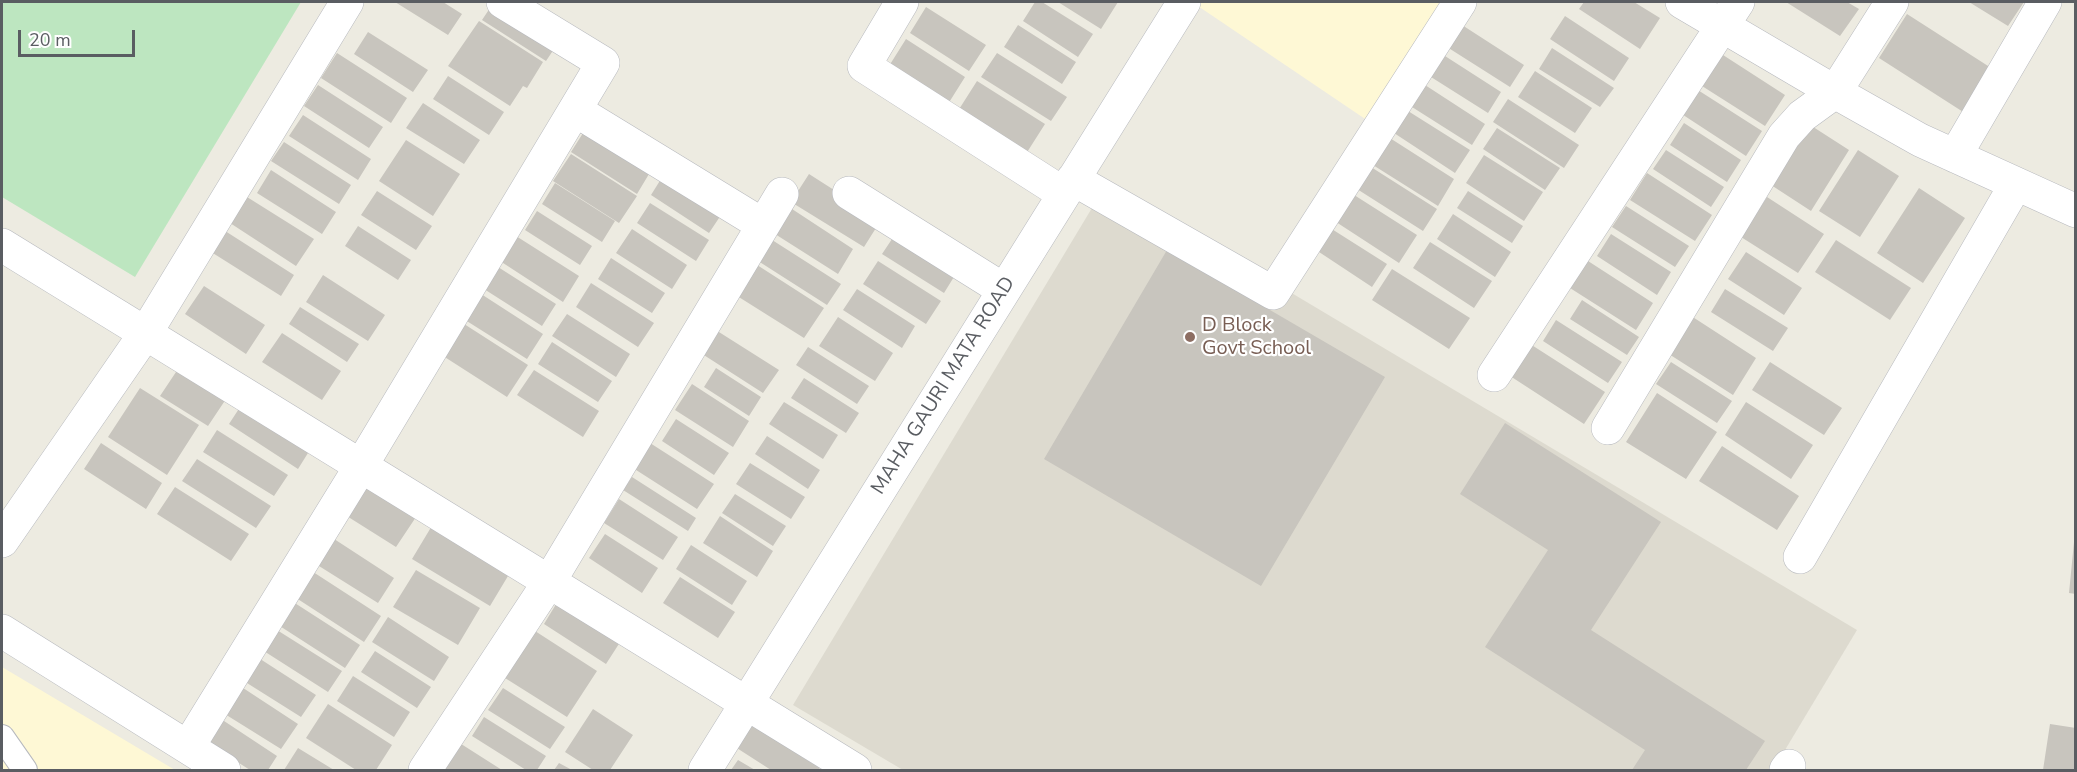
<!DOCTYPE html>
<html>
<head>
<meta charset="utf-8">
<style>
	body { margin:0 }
	#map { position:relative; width:2077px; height:772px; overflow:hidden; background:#edebe1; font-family:"Nunito Sans",sans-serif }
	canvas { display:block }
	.frame { position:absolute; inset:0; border:3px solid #5a5d62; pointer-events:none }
	.scale { position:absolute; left:18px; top:30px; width:117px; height:27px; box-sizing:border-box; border:3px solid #5a5d62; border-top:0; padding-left:8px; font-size:18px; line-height:21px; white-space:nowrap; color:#5a5d62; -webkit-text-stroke:4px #fff; paint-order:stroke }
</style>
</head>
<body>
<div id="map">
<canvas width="2077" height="772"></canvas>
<div class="frame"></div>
<div class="scale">20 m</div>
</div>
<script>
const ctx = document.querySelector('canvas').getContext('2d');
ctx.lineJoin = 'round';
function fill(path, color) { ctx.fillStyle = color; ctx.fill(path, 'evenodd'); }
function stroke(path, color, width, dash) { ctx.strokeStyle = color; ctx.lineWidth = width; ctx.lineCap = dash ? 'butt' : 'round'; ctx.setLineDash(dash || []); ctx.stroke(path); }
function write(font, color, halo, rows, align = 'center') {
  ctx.font = font + ' "Nunito Sans",sans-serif'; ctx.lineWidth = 4.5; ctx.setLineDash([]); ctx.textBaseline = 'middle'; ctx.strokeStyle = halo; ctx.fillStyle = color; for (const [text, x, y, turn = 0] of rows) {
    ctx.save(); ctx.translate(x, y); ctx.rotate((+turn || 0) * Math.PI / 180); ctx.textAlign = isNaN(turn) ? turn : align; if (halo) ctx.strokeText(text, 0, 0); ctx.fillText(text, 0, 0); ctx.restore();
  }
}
const commercial = new Path2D(`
	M1192 2H1454L1380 129Z
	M2 667 175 770H2Z`);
const education = new Path2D(`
	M1107 183 1857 630 1773 770H903L793 705Z`);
const green = new Path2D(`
	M2 2H301L135 277 2 197Z`);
const building = new Path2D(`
	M395 2H443L462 14 448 35Z
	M494 2 560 40 546 61 482 20Z
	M1035 2H1042L1093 34 1078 57 1023 21Z
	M1058 2H1118L1101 29Z
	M1584 2H1634L1660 18 1640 49 1579 9Z
	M1786 2H1847L1859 9 1840 36Z
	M1969 2H2024L2008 26Z
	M926 7 986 45 969 71 910 33Z
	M1907 14 1999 73 1971 117 1879 58Z
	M1565 16 1629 58 1614 81 1550 39Z
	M479 21 543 62 527 88 523 86 510 106 448 66Z
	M1018 25 1076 62 1062 84 1004 47Z
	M1462 25 1524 65 1510 87 1447 47Z
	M368 32 428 70 413 92 354 54Z
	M906 39 965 77 948 104 889 66Z
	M1552 48 1614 88 1600 107 1539 69Z
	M337 53 407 98 391 123 321 78Z
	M997 53 1067 97 1051 121 981 77Z
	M1723 55 1785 95 1765 126 1702 86Z
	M1445 56 1501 92 1488 113 1431 77Z
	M1535 71 1592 108 1575 133 1518 97Z
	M448 76 504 112 489 135 433 99Z
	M977 81 1045 124 1024 157 956 114Z
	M318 85 383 127 369 148 304 106Z
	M1425 85 1485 124 1472 145 1412 107Z
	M1690 85 1762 131 1746 156 1674 109Z
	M1508 99 1579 145 1564 168 1493 122Z
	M423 103 480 140 464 164 406 128Z
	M1408 111 1470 150 1455 173 1394 133Z
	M303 115 371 159 358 180 289 136Z
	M590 122 655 164 637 194 571 152Z
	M1684 123 1741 160 1727 182 1670 145Z
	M1807 123 1849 150 1811 211 1768 183Z
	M1497 128 1560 168 1545 190 1483 149Z
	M1382 133 1454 179 1438 206 1365 160Z
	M406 140 460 174 433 216 379 181Z
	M284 142 351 185 339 204 271 161Z
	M1666 150 1724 187 1711 207 1653 169Z
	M1858 150 1899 176 1860 237 1819 211Z
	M571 154 637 196 619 223 553 181Z
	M1484 155 1543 192 1524 221 1466 183Z
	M1371 167 1437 209 1423 231 1357 189Z
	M271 170 336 212 322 234 257 193Z
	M666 171 725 209 709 233 651 195Z
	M1647 173 1712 215 1695 241 1630 200Z
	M809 174 881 220 864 247 791 202Z
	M555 183 615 221 602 242 542 204Z
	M1919 188 1965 218 1923 283 1877 253Z
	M377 191 432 226 416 250 361 215Z
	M1468 191 1523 226 1512 243 1457 208Z
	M1351 193 1417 235 1399 263 1333 220Z
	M247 197 314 239 296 266 230 223Z
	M1767 197 1824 234 1798 273 1741 237Z
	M650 203 709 240 696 261 637 223Z
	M1626 206 1689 246 1675 267 1612 227Z
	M792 209 853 249 838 274 775 234Z
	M537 211 592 246 580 265 525 230Z
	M1453 214 1511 252 1495 277 1437 239Z
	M358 226 411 260 398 280 345 246Z
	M1327 226 1387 264 1372 287 1313 248Z
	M222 229 294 275 281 296 208 250Z
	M632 229 687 265 672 289 616 253Z
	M896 233 957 272 944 293 882 254Z
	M1611 234 1671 272 1657 295 1597 256Z
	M516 236 579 276 563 302 500 261Z
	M769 238 841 284 827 305 755 259Z
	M1836 240 1911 288 1890 320 1815 272Z
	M1430 242 1492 281 1474 308 1413 268Z
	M1167 250 1385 377 1261 586 1044 459Z
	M1746 252 1802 288 1784 315 1728 279Z
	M611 258 665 293 652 313 598 279Z
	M878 261 941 301 926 324 863 284Z
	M1588 261 1653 303 1636 330 1570 288Z
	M754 263 824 308 804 338 734 294Z
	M498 267 556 304 542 326 484 289Z
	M1392 269 1470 318 1449 349 1372 300Z
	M323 275 385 315 368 341 306 302Z
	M591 283 654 323 638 347 576 307Z
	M204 286 265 325 246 354 185 314Z
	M857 289 915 326 902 348 843 310Z
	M1725 289 1788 328 1773 351 1711 312Z
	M478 292 543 334 527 359 462 318Z
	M1582 300 1639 337 1627 355 1570 319Z
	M300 307 359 344 347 362 289 324Z
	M1685 312 1756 358 1733 395 1661 349Z
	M567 314 630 354 616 377 552 336Z
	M838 317 893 353 875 381 819 346Z
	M1556 320 1622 362 1608 383 1543 341Z
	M461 322 528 365 507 397 440 354Z
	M711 327 779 370 763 393 696 350Z
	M282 333 341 371 322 400 262 362Z
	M552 342 612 381 598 402 538 364Z
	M1527 342 1605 392 1584 424 1507 374Z
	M808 347 869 386 857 404 796 365Z
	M1671 362 1732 401 1717 423 1656 384Z
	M1770 362 1842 408 1824 435 1752 390Z
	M180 366 228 396 208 426 160 396Z
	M716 368 761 397 749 416 704 387Z
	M534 370 599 411 583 437 517 395Z
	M804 378 859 413 846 433 791 398Z
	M692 384 749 421 733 447 675 410Z
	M140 388 199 425 167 475 108 437Z
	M1657 393 1717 432 1686 479 1626 442Z
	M244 401 313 445 298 469 229 424Z
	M784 402 838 435 823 459 769 424Z
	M1746 402 1813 445 1791 479 1725 435Z
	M676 419 729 453 714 475 662 441Z
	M1505 423 1661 522 1591 630 1765 741 1746 770H1632L1645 750 1485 647 1548 550 1460 494Z
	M217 430 288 475 274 496 203 452Z
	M767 436 820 470 808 489 755 454Z
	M101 443 162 483 146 509 84 469Z
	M650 443 714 484 697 509 633 468Z
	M1722 446 1799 496 1777 530 1699 481Z
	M197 459 271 506 256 528 182 481Z
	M750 463 805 497 791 519 736 484Z
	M632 477 696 518 688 531 623 490Z
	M361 482 416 517 396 547 342 513Z
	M175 487 249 534 231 561 157 514Z
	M735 494 786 526 773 546 722 513Z
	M619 499 678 537 663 560 604 523Z
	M720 516 773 551 757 577 703 543Z
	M433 524 511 571 490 606 412 559Z
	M605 534 658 568 642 593 589 558Z
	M328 535 394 578 378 603 311 561Z
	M2074 542H2076V594L2069 593Z
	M691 545 747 581 732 605 676 569Z
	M307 568 381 616 364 642 290 594Z
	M416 570 480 608 458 645 393 607Z
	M680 577 735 612 718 638 663 603Z
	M561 596 624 636 606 664 544 624Z
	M287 598 360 645 345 668 272 621Z
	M388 617 449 657 434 681 372 642Z
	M269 625 342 671 328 692 256 646Z
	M535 631 597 671 567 717 505 678Z
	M375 651 431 687 417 708 361 672Z
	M254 655 316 695 301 717 239 678Z
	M353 676 410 712 394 737 337 701Z
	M237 684 298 724 281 749 220 711Z
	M503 688 565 727 550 749 488 710Z
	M328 704 392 745 376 770H356L306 738Z
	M593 709 633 735 610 770H593L565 752Z
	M218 717 277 756 268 770H250L203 740Z
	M484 717 546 756 537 770H526L472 736Z
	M744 720 820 768 818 770H771L729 743Z
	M2050 724 2076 728V770H2043Z
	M458 742 502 770H441Z
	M298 748 334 770H284Z
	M738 760 755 770H731Z
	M559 763 572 770H554Z`);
const service = new Path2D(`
	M2 737 25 770`);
const minor = new Path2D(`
	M902 2 864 66 1064 194
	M1682 2 1835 92 1920 140 2076 211
	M575 110 763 225
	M1955 156 2045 2
	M1073 179 1273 293 1460 2
	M849 193 1004 290
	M2 245 855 770
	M1494 375 1738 2
	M1608 428 1784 136 1802 116 1835 92 1892 2
	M2 541 145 334 347 2
	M1800 557 2016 184
	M2 631 224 770
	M188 747 361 466 603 63 503 2
	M425 770 549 582 782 194
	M705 770 1184 2
	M1786 770 1789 766`);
const markers = [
	[1190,337,6,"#8d6e63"]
];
const educationNames = [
	["D Block",1202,326],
	["Govt School",1202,349]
];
const streetNames = [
	["MAHA GAURI MATA ROAD",944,386,-58]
];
fill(commercial, '#fef8d5');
fill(education, '#dddacf');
fill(green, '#bde6c0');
fill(building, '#c8c5be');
stroke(service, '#b7b9be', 26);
stroke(minor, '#b7b9be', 34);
stroke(service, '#fff', 24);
stroke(minor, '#fff', 33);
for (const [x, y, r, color] of markers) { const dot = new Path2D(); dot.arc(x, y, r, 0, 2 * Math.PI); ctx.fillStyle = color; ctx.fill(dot); stroke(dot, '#fff', 2); }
write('20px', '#785e54', '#fff', educationNames, 'left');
write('20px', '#5a5d62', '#fff', streetNames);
</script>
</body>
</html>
